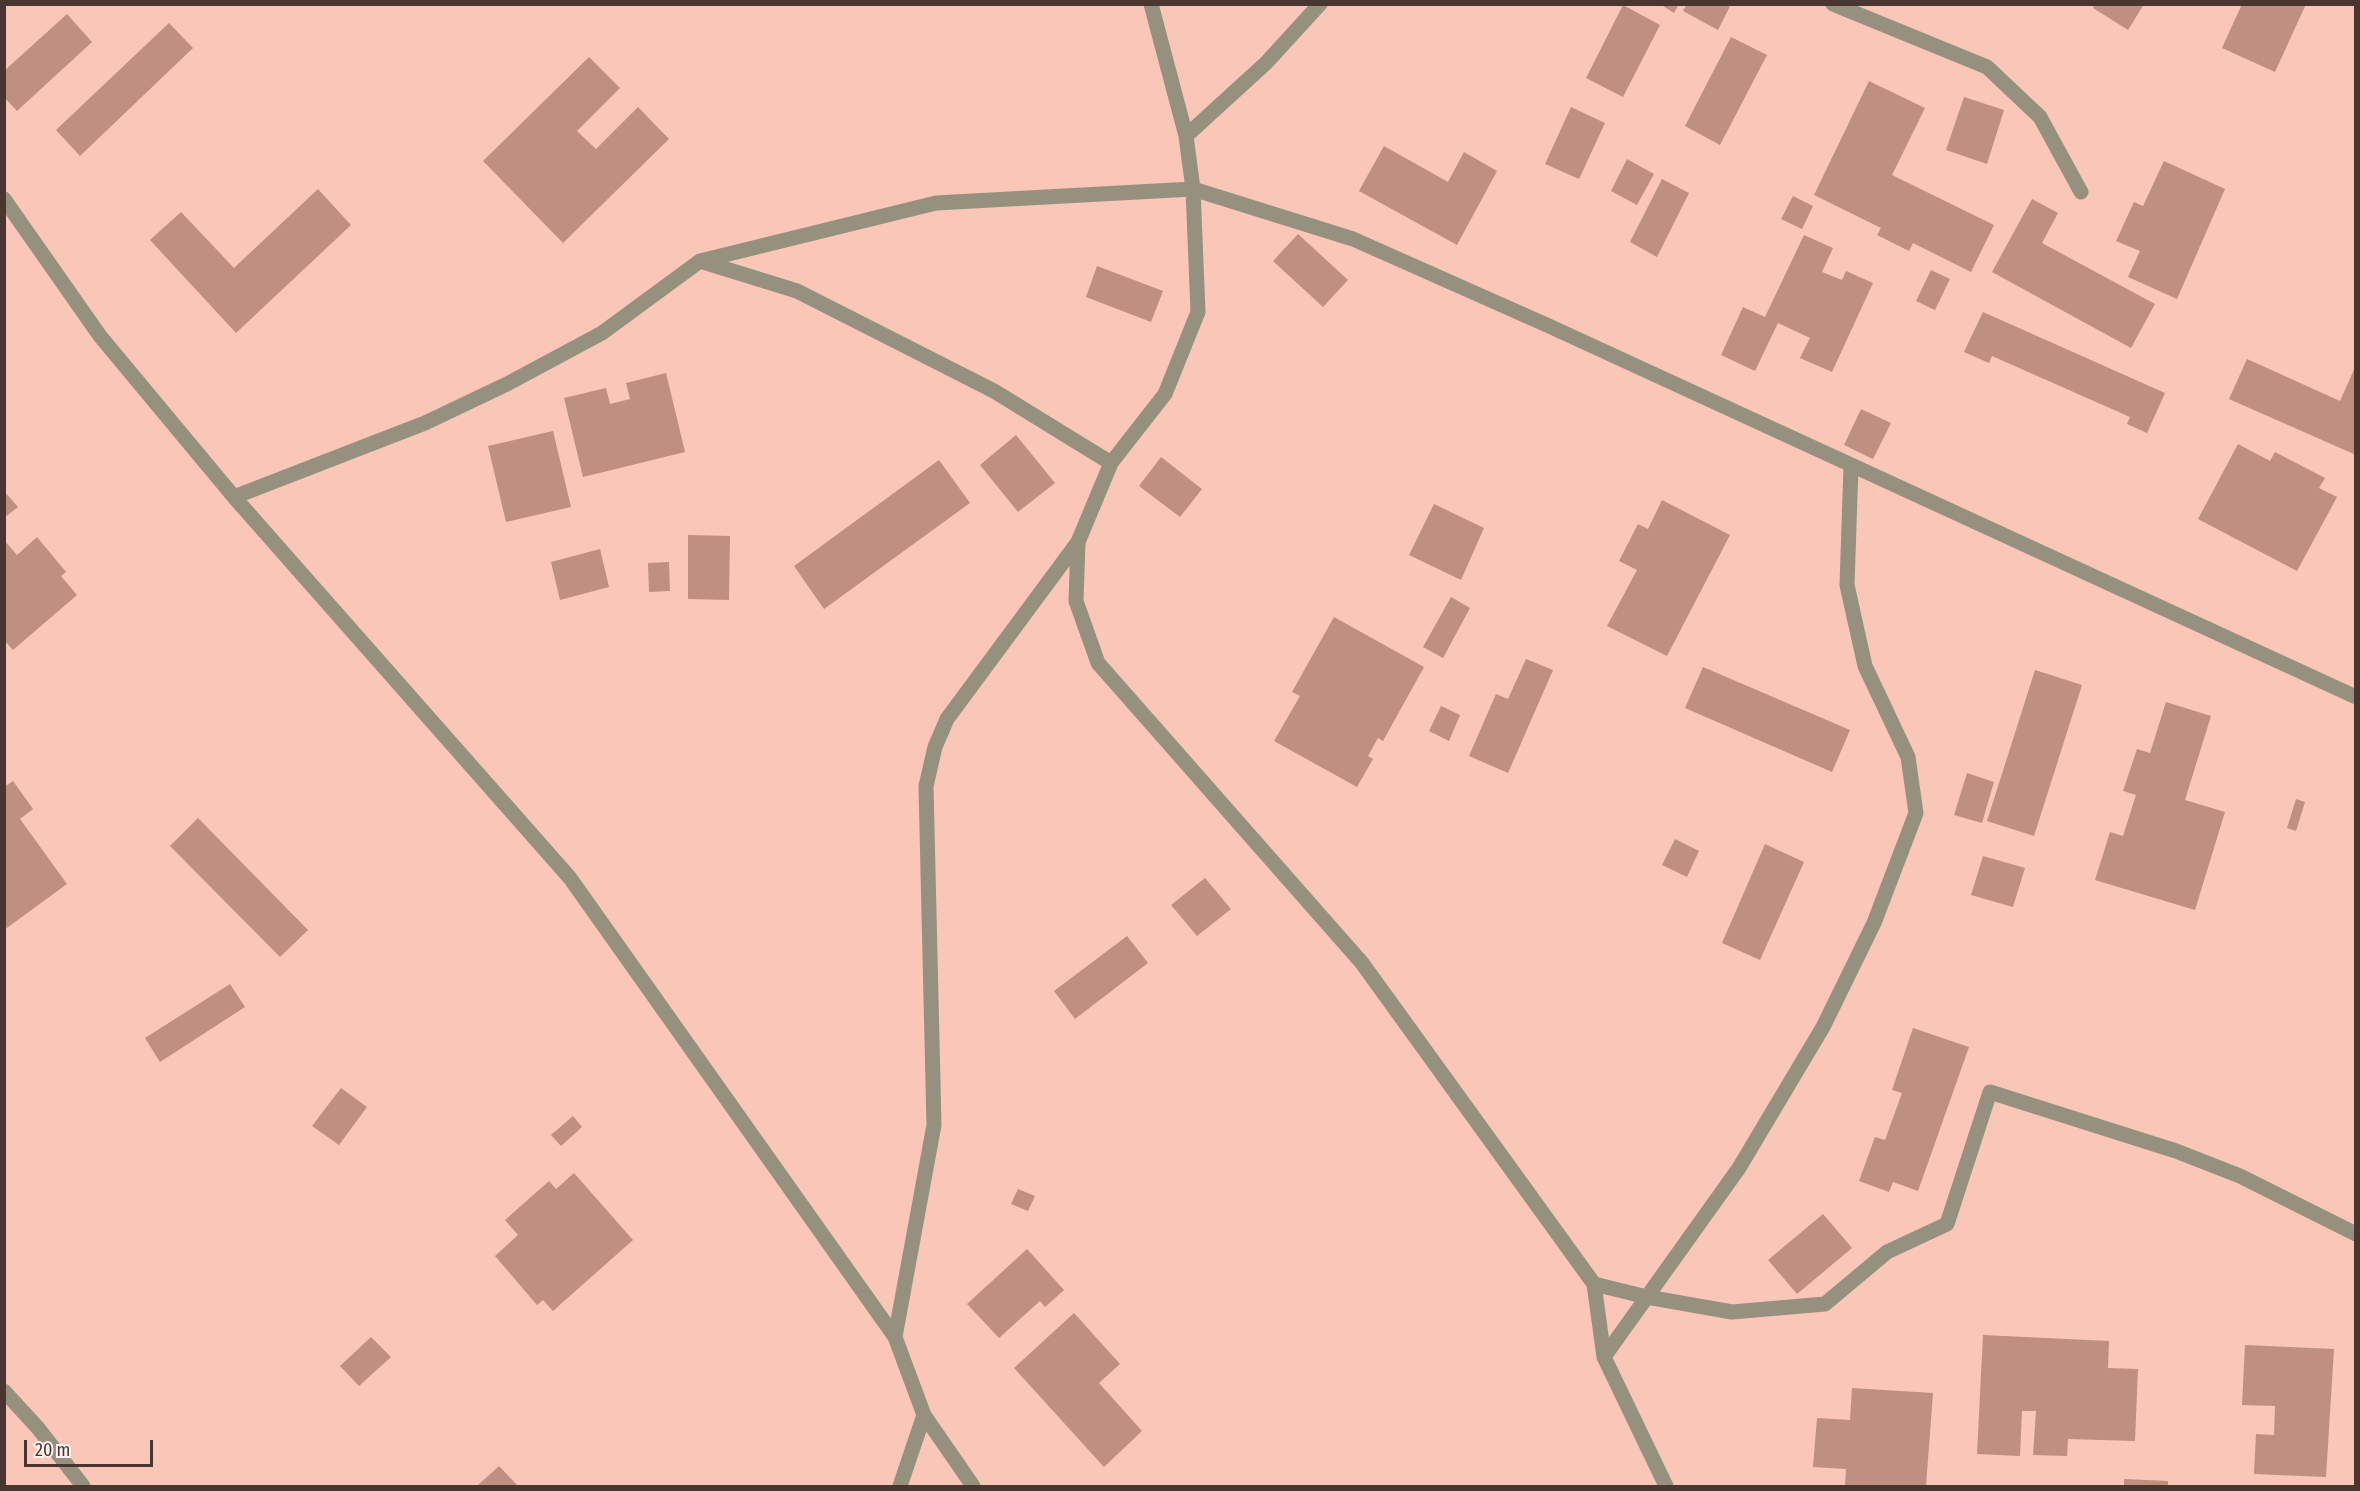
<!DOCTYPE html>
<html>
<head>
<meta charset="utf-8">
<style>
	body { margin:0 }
	#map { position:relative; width:2360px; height:1491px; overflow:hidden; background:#f9c6b8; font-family:"Fira Sans Condensed",sans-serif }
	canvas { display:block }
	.frame { position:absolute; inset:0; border:6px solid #4a3630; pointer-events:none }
	.scale { position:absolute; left:24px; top:1440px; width:129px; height:27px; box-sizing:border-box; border:3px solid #4a3630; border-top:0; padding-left:8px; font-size:18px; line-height:21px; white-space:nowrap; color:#4a3630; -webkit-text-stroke:4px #fcf2ef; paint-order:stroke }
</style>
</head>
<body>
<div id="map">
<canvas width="2360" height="1491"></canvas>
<div class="frame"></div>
<div class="scale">20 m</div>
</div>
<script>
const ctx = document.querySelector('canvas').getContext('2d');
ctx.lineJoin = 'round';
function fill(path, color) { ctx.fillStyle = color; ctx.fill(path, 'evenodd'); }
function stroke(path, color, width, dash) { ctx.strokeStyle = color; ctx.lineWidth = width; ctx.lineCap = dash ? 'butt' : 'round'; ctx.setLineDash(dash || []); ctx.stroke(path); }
const building = new Path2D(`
	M1660 4H1679L1674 13Z
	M1687 4H1731L1718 30 1683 11Z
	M2095 4H2144L2128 30 2093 8Z
	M2242 4H2306L2275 72 2222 48Z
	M1623 5 1660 25 1623 97 1586 78Z
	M67 14 92 42 17 111 4 97V71Z
	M169 23 193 48 80 156 56 130Z
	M1731 37 1767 55 1720 145 1685 126Z
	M589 57 620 88 577 131 596 149 638 107 669 139 563 243 483 161Z
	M1869 81 1925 108 1892 175 1994 225 1971 272 1913 243 1909 251 1877 235 1881 228 1814 195Z
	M1964 97 2004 110 1987 164 1946 150Z
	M1571 107 1605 123 1579 179 1545 164Z
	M1384 146 1448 182 1464 152 1497 171 1457 245 1359 191Z
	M1627 159 1654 174 1637 205 1611 191Z
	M2164 161 2225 189 2177 299 2128 277 2140 251 2116 241 2134 202 2143 206Z
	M1662 179 1689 193 1657 257 1630 242Z
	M318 189 351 225 236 333 150 240 181 212 234 268Z
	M1793 196 1813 206 1802 229 1781 219Z
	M2032 199 2058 213 2042 243 2155 304 2131 348 1992 272Z
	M1298 234 1348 280 1323 307 1273 261Z
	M1804 235 1833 248 1822 272 1842 280 1846 271 1873 283 1832 372 1800 358 1810 338 1778 323 1755 371 1721 355 1743 307 1765 317Z
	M1097 266 1163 291 1151 322 1086 297Z
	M1931 270 1950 279 1935 310 1916 301Z
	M1983 312 2165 393 2147 433 2127 424 2130 417 1992 356 1989 363 1964 352Z
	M2247 359 2340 401 2356 365V455L2229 399Z
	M666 373 685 452 583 477 564 398 606 388 610 404 630 399 626 383Z
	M1861 409 1891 423 1873 459 1844 445Z
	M553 431 571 507 506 522 488 446Z
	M1016 435 1055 483 1018 512 980 465Z
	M2238 444 2270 461 2275 452 2325 478 2319 488 2337 497 2297 571 2198 519Z
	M1161 457 1202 489 1180 517 1139 486Z
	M939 460 970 503 824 609 794 566Z
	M4 491 18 507 4 518Z
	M1662 500 1730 535 1667 656 1607 626 1637 570 1619 561 1638 524 1648 529Z
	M1434 504 1484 528 1461 580 1409 555Z
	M688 535 730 536 729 600 688 599Z
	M37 537 66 572 61 576 77 595 13 650 4 640V540L17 555Z
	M600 549 609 587 560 600 551 562Z
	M669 562 670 591 649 592 648 563Z
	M1451 597 1470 608 1443 658 1423 647Z
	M1334 617 1424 667 1383 741 1378 738 1368 756 1373 759 1357 787 1274 741 1300 696 1292 692Z
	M1526 659 1553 670 1508 773 1469 756 1496 694 1508 699Z
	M1703 667 1850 730 1832 772 1685 708Z
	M2035 670 2082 685 2034 836 1987 821Z
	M2166 702 2211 716 2185 800 2225 812 2195 910 2095 880 2110 832 2123 836 2136 795 2123 791 2137 749 2150 753Z
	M1441 706 1460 715 1449 741 1429 731Z
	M1967 773 1994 782 1982 823 1954 815Z
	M13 781 33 809 20 819 67 884 4 930V787Z
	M2296 799 2305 802 2296 831 2287 828Z
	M198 818 308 930 280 957 170 846Z
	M1675 839 1699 851 1687 877 1662 865Z
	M1765 844 1804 862 1760 960 1722 943Z
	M1983 856 2025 868 2013 907 1971 895Z
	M1205 878 1231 909 1197 936 1171 905Z
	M1127 936 1148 963 1075 1019 1054 991Z
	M230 984 245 1007 160 1062 145 1038Z
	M1913 1028 1969 1047 1918 1191 1893 1182 1889 1192 1859 1181 1875 1137 1885 1140 1902 1093 1892 1090Z
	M341 1088 367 1107 339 1145 312 1126Z
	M573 1116 582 1127 561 1146 551 1135Z
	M574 1173 633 1240 553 1311 543 1300 537 1305 495 1256 518 1235 505 1220 549 1181 556 1189Z
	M1018 1189 1035 1196 1028 1211 1011 1204Z
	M1823 1214 1852 1248 1797 1294 1768 1260Z
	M1027 1249 1064 1290 1045 1307 1040 1301 999 1338 967 1304Z
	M1074 1313 1120 1364 1099 1383 1142 1431 1104 1467 1014 1368Z
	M1983 1335 2109 1341 2108 1368 2138 1369 2135 1441 2068 1439 2067 1456 2033 1455 2036 1411H2022L2020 1456 1977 1454Z
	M371 1337 391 1357 359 1386 340 1366Z
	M2245 1345 2334 1349 2326 1477 2254 1474 2256 1434 2274 1435 2275 1406 2242 1405Z
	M1852 1388 1933 1393 1926 1486H1845L1846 1469 1813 1467 1817 1418 1850 1420Z
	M499 1466 518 1486H477Z
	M2124 1479 2168 1481V1486H2124Z`);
const minor = new Path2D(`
	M1833 4 1987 67 2040 117 2081 192
	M1186 136 1266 63 1320 4
	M4 199 100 336 234 497 570 878 895 1337 924 1415 973 1486
	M700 261 797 291 994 391 1111 463
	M234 497 425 423 507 384 602 333 700 261 936 203 1193 189 1353 239 1549 326 2356 697
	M1078 542 1076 601 1098 663 1362 963 1594 1284 1604 1357 1666 1486
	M1594 1284 1647 1297 1732 1312 1825 1304 1887 1252 1947 1224 1990 1092 2176 1151 2240 1176 2356 1234
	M895 1337 934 1125 926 786 935 747 947 719 1078 542 1111 463 1165 394 1198 312 1193 189 1186 136 1151 4
	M1604 1357 1739 1168 1823 1027 1874 923 1916 813 1908 757 1865 666 1847 585 1851 466
	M4 1391 38 1428 83 1486
	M900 1486 924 1415`);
fill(building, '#bf8f82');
stroke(minor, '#95917e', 15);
</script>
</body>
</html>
